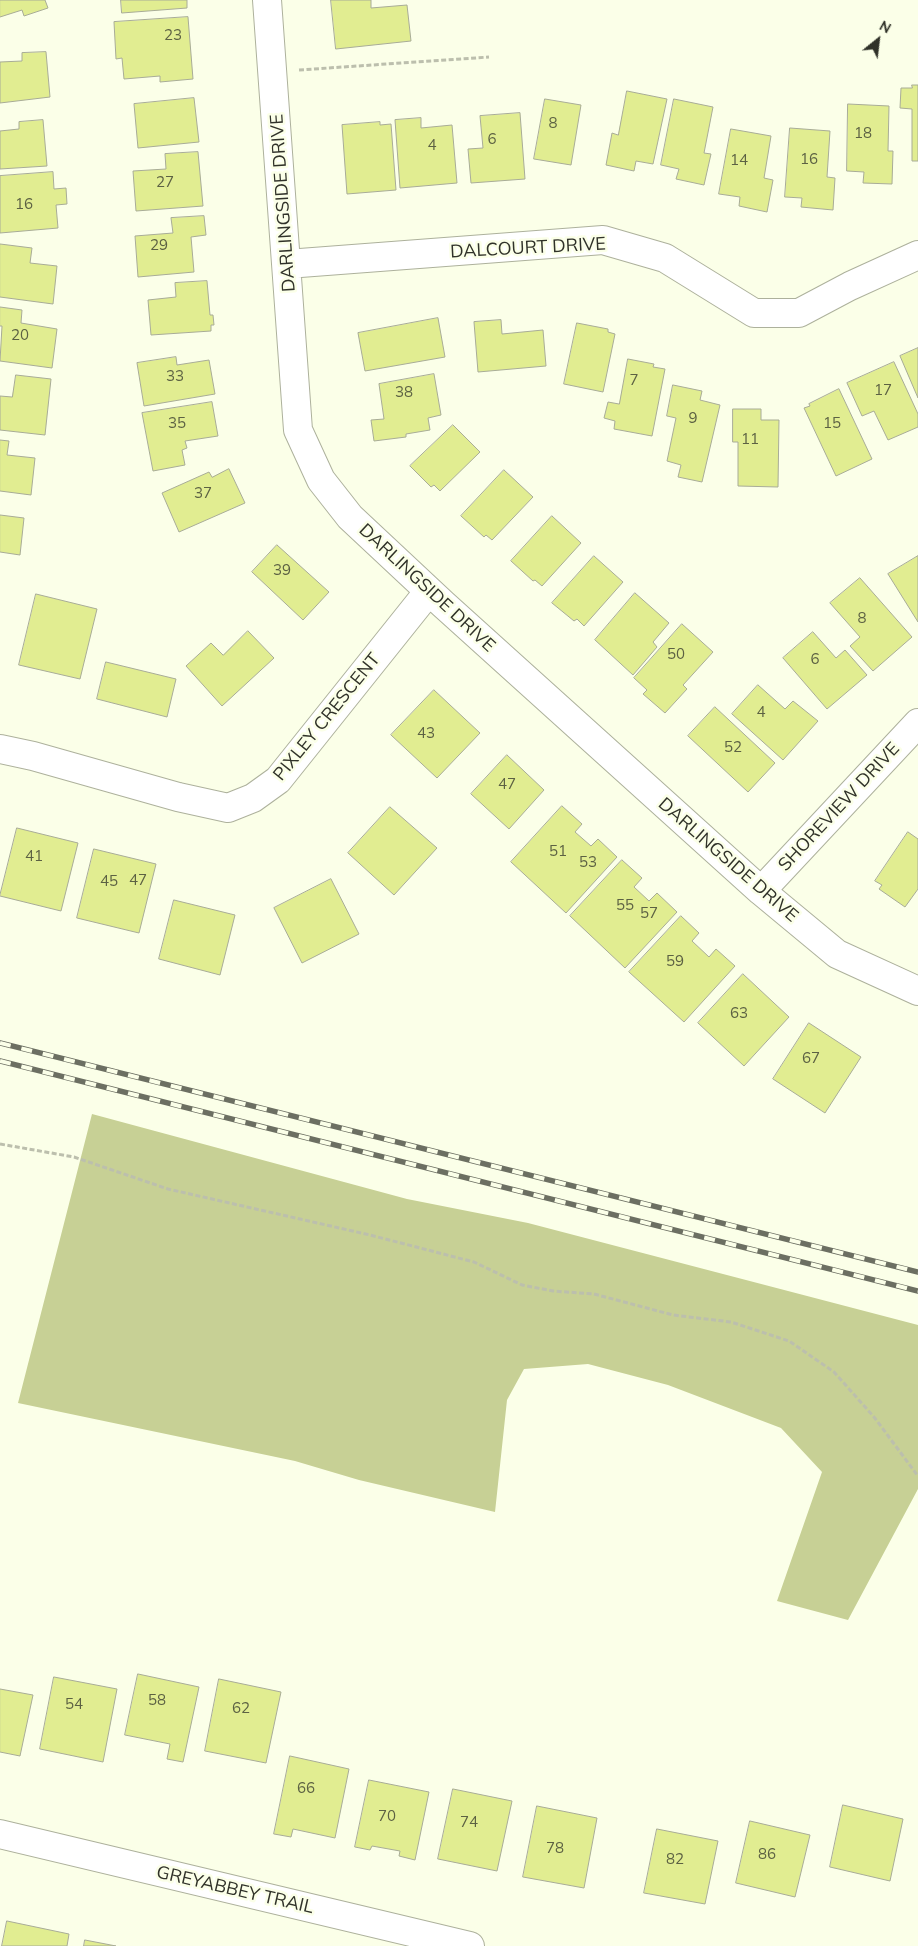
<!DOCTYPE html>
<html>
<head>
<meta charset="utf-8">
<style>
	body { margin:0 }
	#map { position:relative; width:918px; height:1946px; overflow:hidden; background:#fbffe8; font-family:Mulish,sans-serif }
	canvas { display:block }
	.north { position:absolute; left:853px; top:15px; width:50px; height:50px; -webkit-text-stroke:4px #fbffe8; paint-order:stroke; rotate:29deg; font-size:14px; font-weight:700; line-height:20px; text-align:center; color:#303229 }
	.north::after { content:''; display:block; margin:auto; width:18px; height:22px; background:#303229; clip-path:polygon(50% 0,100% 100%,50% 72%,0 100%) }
</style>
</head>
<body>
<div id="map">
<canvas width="918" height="1946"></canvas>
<div class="north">N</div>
</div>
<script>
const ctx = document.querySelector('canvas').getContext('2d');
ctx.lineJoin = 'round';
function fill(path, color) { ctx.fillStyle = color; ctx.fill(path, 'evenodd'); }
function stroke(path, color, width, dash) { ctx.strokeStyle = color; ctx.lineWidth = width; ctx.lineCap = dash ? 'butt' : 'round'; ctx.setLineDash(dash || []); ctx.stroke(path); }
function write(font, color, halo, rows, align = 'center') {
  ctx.font = font + ' Mulish,sans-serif'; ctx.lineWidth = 5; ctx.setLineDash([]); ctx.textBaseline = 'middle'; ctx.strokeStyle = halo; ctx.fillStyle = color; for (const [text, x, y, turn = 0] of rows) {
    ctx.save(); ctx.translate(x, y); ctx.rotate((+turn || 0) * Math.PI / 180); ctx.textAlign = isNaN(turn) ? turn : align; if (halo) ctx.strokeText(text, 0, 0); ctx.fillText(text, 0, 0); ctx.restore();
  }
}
const green = new Path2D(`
	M92 1114 407 1199 528 1223 918 1325V1489L848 1620 777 1601 822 1472 781 1428 668 1385 588 1364 524 1369 507 1400 495 1512 359 1480 295 1461 18 1403Z`);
const building = new Path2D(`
	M0 0H45L48 8 24 16 22 10 0 17Z
	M121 0H187V8L122 13Z
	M331 0H371V8L407 5 411 41 336 49Z
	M188 17 193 79 160 82V76L124 79 122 58 116 59 114 22Z
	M46 52 50 97 0 103V62L22 61V53Z
	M912 85H918V161H912V109L900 108 901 88H912Z
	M627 91 667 99 653 164 636 161 634 171 606 165 612 133 618 135Z
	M194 98 199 142 138 148 134 104Z
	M545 99 581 105 571 165 534 159Z
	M674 99 713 107 704 153 711 154 704 185 676 179 679 169 661 165Z
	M848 104 889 106 888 151H893L892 184 863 183 864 172 847 171Z
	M520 113 525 179 471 183 468 149 483 148 480 116Z
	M421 118V128L452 125 457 183 400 188 395 120Z
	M43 120 47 166 0 169V131L19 129V122Z
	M380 122V125L391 124 396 190 347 194 342 125Z
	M790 128 830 131 827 177 835 178 833 210 801 207 802 198 785 197Z
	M731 129 771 136 764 178 773 180 767 212 739 206 740 197 719 194Z
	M198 152 203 206 136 211 133 171 166 169 165 154Z
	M53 172 54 189 66 188 67 204 56 205 58 228 0 233V176Z
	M204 216 206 235 191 237 194 272 138 277 135 236 173 233 171 218Z
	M0 244 32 248 30 263 57 266 53 304 0 297Z
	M207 281 210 315H213L214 325H211V331L151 335 148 300 176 297 175 283Z
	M0 307 22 310 21 323 57 329 52 368 0 361 2 326H0Z
	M438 318 445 357 365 371 358 333Z
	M501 320 502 334 543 330 546 366 478 372 474 322Z
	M577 323 608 329V332L615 334 603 392 564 384Z
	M918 348V398L900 356Z
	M176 357 177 365 209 360 215 394 144 406 137 363Z
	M628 359 654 364 653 367 665 369 652 436 614 429 615 421 604 418 608 402 619 404Z
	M894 362 918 414V427L888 440 874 411 862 416 847 383Z
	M434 374 441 415 428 418 430 430 406 434V437L374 441 371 420 384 419 379 384Z
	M16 375 51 379 45 435 0 430V396L12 397Z
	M673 385 702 391 700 400 720 405 702 482 678 477 681 465 667 461 676 418 667 416Z
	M839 389 872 459 836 476 804 408 810 406 809 404Z
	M212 402 218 436 185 441 187 448 182 450 185 465 153 471 142 413Z
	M733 409H761V420H779L778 487 738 486V442H733Z
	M453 425 480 452 440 491 434 485 431 487 410 466Z
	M0 440 9 441 7 455 35 458 31 495 0 491Z
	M229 469 245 503 179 532 162 493 209 472 212 477Z
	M504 470 533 497 492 540 486 535 484 537 461 516Z
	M0 515 24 518 20 555 0 552Z
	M552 516 581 543 542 586 535 580 533 581 511 561Z
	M277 545 329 592 303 620 252 572Z
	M594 556 623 582 584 626 577 619 574 621 552 603Z
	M918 556V622L888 574Z
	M860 578 912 637 873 671 850 646 860 637 830 603Z
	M635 593 669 623 653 642 657 647 633 675 595 640Z
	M36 594 97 609 80 679 19 665Z
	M682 624 713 652 683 685 687 689 665 713 643 694 647 690 634 678Z
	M248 631 274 658 222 706 186 666 211 643 223 655Z
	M813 632 836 658 845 650 867 675 827 709 783 658Z
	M106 662 176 679 167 717 97 699Z
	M758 685 785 709 793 701 818 721 783 760 732 714Z
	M434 690 480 733 437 778 391 735Z
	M715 707 775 763 748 792 688 736Z
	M507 755 544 790 509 829 471 794Z
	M562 806 582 824 575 832 591 846 598 839 617 857 566 913 511 862Z
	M390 807 437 848 394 895 348 853Z
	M17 828 78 843 61 911 0 896Z
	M908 832 918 839V889L905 907 879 889 882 885 875 881Z
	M94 849 156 864 139 933 77 918Z
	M622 860 642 878 634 887 649 901 657 893 677 912 625 968 570 916Z
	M331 879 359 934 302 963 274 908Z
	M174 900 235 915 220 975 159 959Z
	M681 916 699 933 692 941 709 957 716 949 735 966 684 1022 629 972Z
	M743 974 789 1017 744 1066 698 1023Z
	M809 1023 861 1057 825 1113 773 1079Z
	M138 1674 199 1687 183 1762 167 1759 170 1744 125 1735Z
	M54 1677 117 1689 103 1762 40 1749Z
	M219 1679 281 1692 266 1763 205 1751Z
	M0 1689 33 1695 20 1756 0 1752Z
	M290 1756 349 1769 335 1838 293 1829 291 1837 274 1834Z
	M369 1780 429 1792 415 1860 399 1856 400 1851 372 1846 370 1850 355 1847Z
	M453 1789 512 1801 497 1871 438 1859Z
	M843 1805 903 1819 890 1881 830 1867Z
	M537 1806 597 1818 584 1888 523 1877Z
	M750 1821 810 1835 795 1897 736 1883Z
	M657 1829 718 1841 705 1904 644 1893Z
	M7 1921 69 1934 67 1946H2Z
	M85 1940 116 1946H84Z`);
const path = new Path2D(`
	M299 70 489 57
	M0 1144 74 1157 168 1189 370 1235 474 1262 522 1285 553 1291 594 1294 673 1315 731 1322 789 1341 834 1372 874 1417 918 1476`);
const street = new Path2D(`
	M267 0 298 430 321 480 350 517 443 604 761 891 837 954 918 991
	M287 264 603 240 665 258 754 313H799L850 286 918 255
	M0 749 33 756 178 797 228 808 253 798 278 780 429 591
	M761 891 918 723
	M0 1834 470 1946`);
const rail = new Path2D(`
	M0 1043 918 1272
	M0 1061 918 1291`);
const numberNames = [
	["23",173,35],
	["8",553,123],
	["18",863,133],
	["6",492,139],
	["4",432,145],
	["16",809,159],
	["14",739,160],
	["27",165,182],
	["16",24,204],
	["29",159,245],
	["20",20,335],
	["33",175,376],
	["7",634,380],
	["17",883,390],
	["38",404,392],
	["9",693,418],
	["35",177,423],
	["15",832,423],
	["11",750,439],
	["37",203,493],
	["39",282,570],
	["8",862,618],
	["50",676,654],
	["6",815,659],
	["4",761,712],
	["43",426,733],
	["52",733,747],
	["47",507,784],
	["51",558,851],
	["41",34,856],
	["53",588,862],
	["47",138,880],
	["45",109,881],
	["55",625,905],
	["57",649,913],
	["59",675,961],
	["63",739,1013],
	["67",811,1058],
	["58",157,1700],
	["54",74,1704],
	["62",241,1708],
	["66",306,1788],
	["70",387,1816],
	["74",469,1822],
	["78",555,1848],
	["86",767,1854],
	["82",675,1859]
];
const streetNames = [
	["DARLINGSIDE DRIVE",283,203,-94],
	["DALCOURT DRIVE",528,248,-3],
	["DARLINGSIDE DRIVE",427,588,43],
	["PIXLEY CRESCENT",327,717,-51],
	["SHOREVIEW DRIVE",839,807,-47],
	["DARLINGSIDE DRIVE",728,860,41],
	["GREYABBEY TRAIL",235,1890,13]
];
fill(green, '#c7d095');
fill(building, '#e1ed91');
stroke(building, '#a8ac97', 1);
stroke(street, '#adb19c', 30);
stroke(path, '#bcbfad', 3, [5, 2.5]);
stroke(street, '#fff', 28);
stroke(rail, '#6c6f62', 5.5);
stroke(rail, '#fbffe8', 4, [11]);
write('15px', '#5c6143', null, numberNames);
write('18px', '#303229', '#fbffe8', streetNames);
</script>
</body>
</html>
